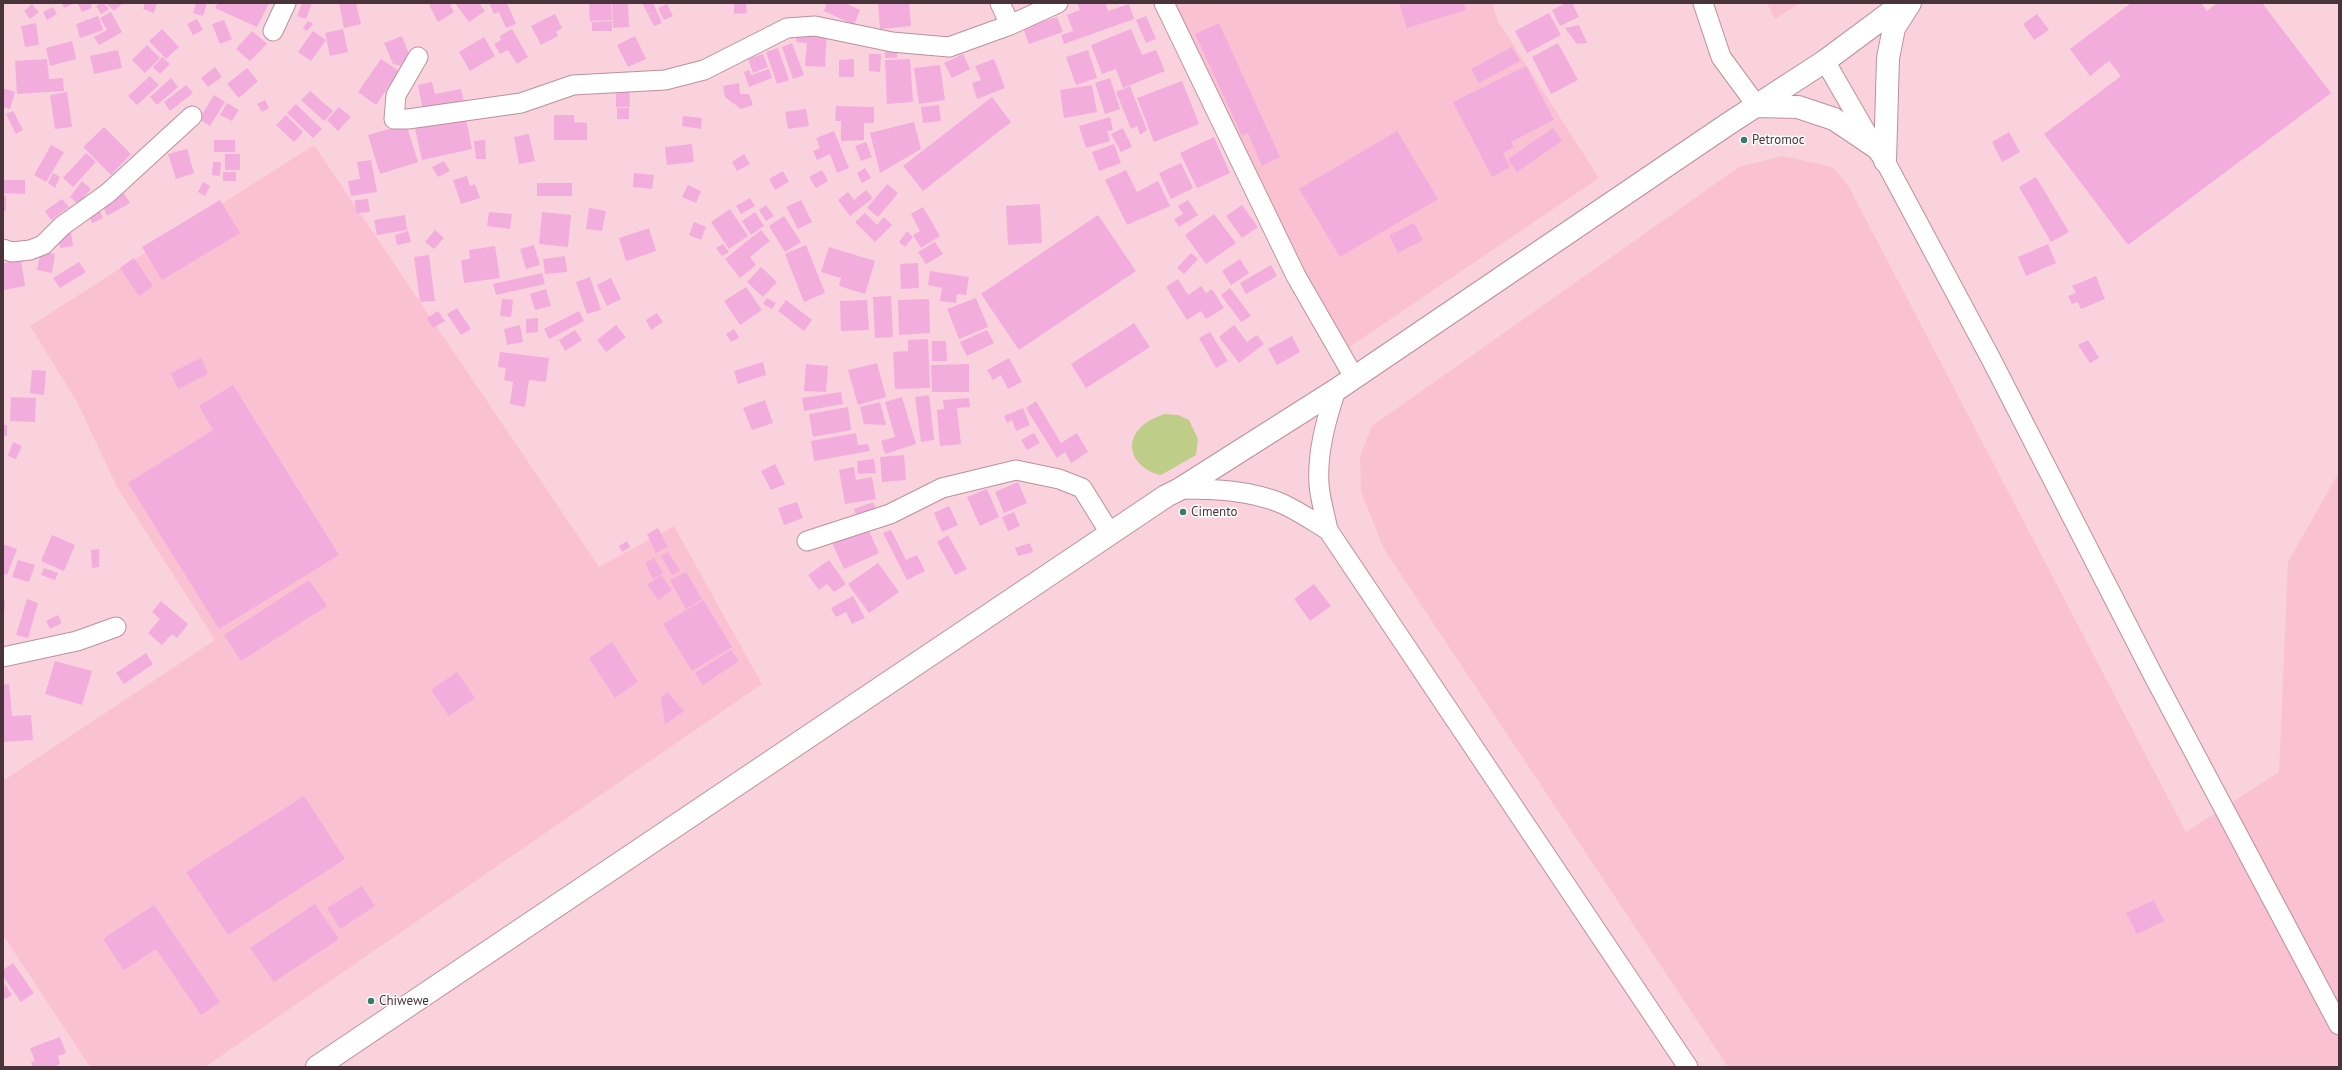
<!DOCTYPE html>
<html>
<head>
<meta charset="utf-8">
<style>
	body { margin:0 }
	#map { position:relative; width:2342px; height:1070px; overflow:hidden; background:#fad2de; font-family:"PT Sans",sans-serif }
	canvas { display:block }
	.frame { position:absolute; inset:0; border:4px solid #48343a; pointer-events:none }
</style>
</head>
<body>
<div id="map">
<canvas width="2342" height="1070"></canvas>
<div class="frame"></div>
</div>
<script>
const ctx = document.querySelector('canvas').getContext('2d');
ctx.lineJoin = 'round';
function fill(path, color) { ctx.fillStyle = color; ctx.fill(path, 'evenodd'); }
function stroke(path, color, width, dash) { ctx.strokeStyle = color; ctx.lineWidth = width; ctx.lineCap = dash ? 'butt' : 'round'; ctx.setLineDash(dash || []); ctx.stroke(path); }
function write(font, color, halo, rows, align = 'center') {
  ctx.font = font + ' "PT Sans",sans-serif'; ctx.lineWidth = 3; ctx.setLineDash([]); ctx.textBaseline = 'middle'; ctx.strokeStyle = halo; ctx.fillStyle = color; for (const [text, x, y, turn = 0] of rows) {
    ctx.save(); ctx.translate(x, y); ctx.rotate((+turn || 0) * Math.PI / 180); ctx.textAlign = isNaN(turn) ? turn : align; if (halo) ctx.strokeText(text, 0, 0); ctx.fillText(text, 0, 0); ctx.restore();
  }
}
const built = new Path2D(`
	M1169 3H1492L1498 21 1599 178 1339 354Z
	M1767 3H1800L1775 19Z
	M314 145 599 567 674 526 762 684 205 1067H90L3 935V781L215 640 117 487 77 402 30 326Z
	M1782 156 1833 167 1849 187 2186 832 2279 772 2288 562 2339 472V1067H1728L1384 549 1361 492 1360 456 1372 426 1739 167Z`);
const green = new Path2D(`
	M1164 414 1178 415 1189 420 1198 439 1196 455 1161 475C1139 471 1121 448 1140 428 1146 421 1155 418 1164 414Z`);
const building = new Path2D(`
	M62 3H75L64 8Z
	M90 3 92 8 82 12 78 4Z
	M101 3H104L109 9 101 14 96 6Z
	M106 3H123L114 11Z
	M145 3H157L154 13 143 9Z
	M196 3H207L203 16 193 13Z
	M218 3H269L257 27 215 8Z
	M302 3H312L306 19 297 16Z
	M339 3H356L361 24 344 28Z
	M433 3H454L450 5 454 12 438 22 429 5Z
	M455 3H479L485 11 469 22Z
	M489 3H507L516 24 506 28 499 12 494 14Z
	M612 3H628L629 27 613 28Z
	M642 3H653L662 23 654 26 648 15 654 11 648 14Z
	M734 3H746L747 13 734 14Z
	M827 3H845L860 10 854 25 824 11Z
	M878 3H909L911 26 880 29Z
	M1077 3H1105L1108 11 1129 4 1134 19 1064 44 1061 35 1073 31 1067 15 1080 10Z
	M1399 3H1464L1466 10 1407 28Z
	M1566 3H1572L1579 17 1560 26 1552 10Z
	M2131 3H2201L2207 11 2217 3H2262L2331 93 2128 245 2044 134 2121 76 2109 61 2090 76 2070 49Z
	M32 4 39 12 30 19 24 11Z
	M589 4H611L612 20 590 21Z
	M667 4 673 16 664 20 658 8Z
	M53 7 57 14 47 20 43 12Z
	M111 12 122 32 99 45 94 37 107 30 100 18Z
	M1549 13 1561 35 1527 53 1515 31Z
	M555 14 562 28 556 32 558 36 541 45 531 26Z
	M2037 14 2049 30 2034 40 2023 24Z
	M98 16 103 30 80 38 76 24Z
	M1146 16 1156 39 1146 43 1136 20Z
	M1057 17 1063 32 1029 44 1023 28Z
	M197 19 203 30 193 35 187 24Z
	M224 20 232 39 220 44 212 24Z
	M308 21 313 24 307 31 303 28Z
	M612 21V31H592V22Z
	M36 23 39 45 25 47 21 26Z
	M1219 23 1280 157 1262 166 1248 133 1242 136 1195 34Z
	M1579 25 1587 43 1577 44 1565 28Z
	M162 29 179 47 166 59 149 41Z
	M343 29 348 52 330 56 325 33Z
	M512 29 528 57 517 64 508 50 500 54 494 44 501 40 500 36Z
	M1131 29 1142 55 1156 50 1165 71 1123 88 1116 69 1102 74 1091 45Z
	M797 30 827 33 825 67 805 66 807 43 796 42Z
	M252 31 267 44 250 61 236 49Z
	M313 31 326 40 311 61 298 52Z
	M402 36 410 57 402 66 393 64 384 43Z
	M635 36 646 59 628 67 617 45Z
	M484 37 495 56 470 71 459 52Z
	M72 41 76 59 50 66 46 48Z
	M792 43 804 75 793 79 782 47Z
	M1558 43 1578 80 1551 94 1532 57Z
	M147 45 160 58 145 73 132 60Z
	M1512 47 1520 61 1479 83 1471 69Z
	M778 48 789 80 777 84 766 52Z
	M885 48H897V58H885Z
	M118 50 122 68 94 74 90 56Z
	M1088 50 1097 78 1076 85 1066 57Z
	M763 54 768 67 753 73 748 59Z
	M869 54H881L880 72 869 71Z
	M963 54 970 69 952 78 944 63Z
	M162 57 170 64 160 74 153 67Z
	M47 59 49 79 63 78 64 91 17 94 15 61Z
	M381 59 399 71 376 105 358 92Z
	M854 59V77H839V60Z
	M910 59 913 102 887 104 885 60Z
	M994 59 1005 88 977 99 972 83 981 80 975 66Z
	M940 65 945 100 919 104 914 68Z
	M1526 66 1554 120 1511 142 1514 147 1503 153 1510 167 1492 177 1453 102Z
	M215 67 222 77 208 87 201 78Z
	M247 68 258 81 239 98 227 84Z
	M769 69 772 78 749 87 744 72 749 70 751 75Z
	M150 76 159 85 137 105 128 96Z
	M171 78 178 87 157 105 150 97Z
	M1110 78 1120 109 1105 114 1095 83Z
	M1182 81 1199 124 1154 142 1137 98Z
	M432 82 435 94 461 89 464 102 423 110 418 85Z
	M739 83 740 94H749L753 105 741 109 725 97 723 86Z
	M186 85 193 93 170 111 164 102Z
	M1092 85 1097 112 1064 118 1060 90Z
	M1130 86 1147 130 1140 135 1137 126 1131 129 1116 92Z
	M3 88 15 92 10 109 3 107Z
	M616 88H629L630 107H616Z
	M310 91 333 111 324 121 301 100Z
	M67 92 72 127 55 129 50 95Z
	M214 95 225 102 210 126 199 119Z
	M992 97 1011 122 923 191 903 166Z
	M265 100 269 108 262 112 257 104Z
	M227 103 239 110 232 121 220 115Z
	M296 104 322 129 313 138 287 113Z
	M939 105 941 121 923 123 921 107Z
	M836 106 874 107V123H864V140L841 141V121H835Z
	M339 107 351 117 338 131 327 120Z
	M617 108H629V119H617Z
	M806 109 809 126 788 129 785 112Z
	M13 111 23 130 16 134 6 114Z
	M465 114 472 149 422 160 414 124Z
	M286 115 303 132 294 142 276 125Z
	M554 115H574V122L587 123V140H554Z
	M683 116 702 118 701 129 682 126Z
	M1110 117 1113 130 1107 131 1110 141 1086 148 1079 126Z
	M914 122 921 149 880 173 870 133Z
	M406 124 418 162 380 174 368 135Z
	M104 127 131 154 111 175 83 147Z
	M1123 128 1132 147 1121 152 1111 134Z
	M1553 128 1562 141 1517 172 1508 159Z
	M834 131 849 168 837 173 830 154 817 160 813 151 820 148 816 138Z
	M1397 131 1438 199 1340 257 1299 189Z
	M2009 132 2020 152 2002 162 1992 142Z
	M529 134 535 161 519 164 514 137Z
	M1214 137 1230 173 1197 188 1180 153Z
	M214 140H235V152H214Z
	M485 140 486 159H476L474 141Z
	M866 142 872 157 861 161 855 146Z
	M692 144 694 162 667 165 665 147Z
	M1114 144 1121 163 1099 171 1092 152Z
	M51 145 64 152 46 182 34 175Z
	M187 149 194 173 176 179 168 154Z
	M86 153 96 162 73 187 63 178Z
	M225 154H240V170H225Z
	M744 154 750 164 737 171 732 162Z
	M371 160 377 192 351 196 348 181 360 179 357 162Z
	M444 161 450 171 438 177 432 167Z
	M213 162H221L220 176 212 175Z
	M1181 163 1193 188 1171 199 1159 173Z
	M865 168 871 178 862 183 857 173Z
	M822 170 828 181 816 188 809 177Z
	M1126 170 1137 192 1158 181 1170 206 1127 225 1105 180Z
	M783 171 789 182 775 190 769 179Z
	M223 172H236V181H223Z
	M53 173 60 177 55 188 48 183Z
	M634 173 654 175 652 189 633 187Z
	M467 176 470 186 475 184 480 198 461 204 453 180Z
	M2036 177 2069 232 2051 242 2019 187Z
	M3 180H25V194L3 193Z
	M82 181 91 189 78 204 70 197Z
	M203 182 210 186 205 196 198 192Z
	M537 183H572V196H537Z
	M887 184 898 193 878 217 867 208Z
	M688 185 701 191 696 203 682 197Z
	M866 190 873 198 850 216 838 200 848 192 854 200Z
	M123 192 130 203 107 216 102 204Z
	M3 196H6V211H3Z
	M750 198 755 206 741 214 736 206Z
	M62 199 69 207 51 220 45 211Z
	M368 199 370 212 356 213 355 200Z
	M220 200 240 233 162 280 142 247Z
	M801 200 812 222 798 229 786 207Z
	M1188 200 1198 215 1179 227 1174 219 1183 214 1178 206Z
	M1040 204 1042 243 1008 245 1006 206Z
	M766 205 774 216 766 221 759 210Z
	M1242 205 1258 227 1242 238 1226 216Z
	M98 207 103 218 92 223 87 211Z
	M923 207 940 236 921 248 913 235 920 231 911 214Z
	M589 208 606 211 602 231 586 229Z
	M730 209 748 236 729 249 711 222Z
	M489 212 512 214 510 229 487 226Z
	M542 212 571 215 568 247 539 244Z
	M755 212 764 226 751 235 742 221Z
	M865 213 877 225 884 217 892 225 875 242 855 222Z
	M1214 214 1236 243 1206 264 1185 235Z
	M405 215 407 230 377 235 374 220Z
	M1098 215 1136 271 1019 350 981 294Z
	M784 216 801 242 785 252 769 226Z
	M694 222 706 227 701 240 689 235Z
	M1414 223 1423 240 1398 253 1389 235Z
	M649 228 656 251 626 261 619 238Z
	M435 230 444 238 434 249 425 242Z
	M761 230 770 241 750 257 756 265 740 278 725 259Z
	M408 231 411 242 397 245 395 235Z
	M907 231 913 237 905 247 899 242Z
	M71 233 73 246 60 248 58 235Z
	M935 242 943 254 926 264 918 252Z
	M723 244 729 252 722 256 716 248Z
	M2048 244 2056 263 2026 276 2018 257Z
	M534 245 540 265 526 269 520 249Z
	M806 245 825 293 804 302 785 254Z
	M495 246 500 278 464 283 461 260 470 259 469 250Z
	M829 247 875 261 865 294 839 286 841 278 821 272Z
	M41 251 55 254 52 273 37 270Z
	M1191 253 1198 259 1184 274 1177 268Z
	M429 255 435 301 420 302 414 257Z
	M565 256 567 272 545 274 543 259Z
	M134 258 153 286 139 296 120 268Z
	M1240 259 1249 273 1231 285 1222 271Z
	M21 260 25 286 3 290V263Z
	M79 262 86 272 60 288 53 278Z
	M918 263 919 288 901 289 900 264Z
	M1271 265 1277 276 1246 294 1240 283Z
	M761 267 777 282 763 297 747 282Z
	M930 271 969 277 966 295 957 294 956 303 940 301 942 288 928 285Z
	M542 273 545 284 496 295 493 284Z
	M2096 276 2105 299 2081 309 2078 302 2072 304 2068 296 2076 293 2072 286Z
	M590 277 601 310 587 314 576 282Z
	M611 278 621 299 607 306 597 285Z
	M1178 279 1188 295 1201 286 1206 293 1212 289 1224 308 1206 319 1201 311 1187 320 1166 287Z
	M746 287 762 310 740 325 724 301Z
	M1230 288 1251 316 1241 322 1221 295Z
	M546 289 551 306 535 310 530 294Z
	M891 296 893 337 875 338 873 297Z
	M767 298 776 303 772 309 763 304Z
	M976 298 988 327 959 339 947 309Z
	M502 299 513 300 511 317 500 316Z
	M929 299 930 333 899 335 898 300Z
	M786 300 812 320 804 331 778 311Z
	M867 300 869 330 841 331 840 301Z
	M457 308 471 329 461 335 447 314Z
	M438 311 445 321 433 328 427 318Z
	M579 311 584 321 549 339 544 329Z
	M657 313 663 322 651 330 646 320Z
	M538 318V332L526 333V319Z
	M1134 323 1150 347 1086 388 1071 364Z
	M520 325 523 342 507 345 504 329Z
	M616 325 626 337 606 352 597 340Z
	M1234 325 1247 342 1257 335 1264 344 1239 363 1219 337Z
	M734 329 739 338 731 342 726 334Z
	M575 330 582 340 565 351 559 340Z
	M987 330 994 343 967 356 960 342Z
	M1210 332 1228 361 1216 368 1199 338Z
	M1292 336 1300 352 1277 365 1268 349Z
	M928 339 930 388 895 389 893 352 908 351V340Z
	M2088 340 2099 358 2090 363 2078 345Z
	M932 341H946L947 361H932Z
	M500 352 549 358 546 382 529 380 525 407 510 404 513 382 504 380 506 368 498 367Z
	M201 358 208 374 178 389 171 373Z
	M1009 358 1022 382 1008 389 1001 375 993 380 987 370Z
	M763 362 766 375 738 384 734 371Z
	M877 363 886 397 858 405 848 370Z
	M806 364 828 366 826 392 804 391Z
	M969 364V392H932L931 365Z
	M32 370 46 371 44 395 30 393Z
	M233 385 339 555 219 629 128 483 213 430 199 406Z
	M841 392 843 404 804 411 802 398Z
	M929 395 934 440 921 442 915 397Z
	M11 397 36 398 35 422 10 421Z
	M902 397 916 444 885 454 881 441 895 437 885 402Z
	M969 398 970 407 957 408 961 444 940 446 937 410 944 409 943 400Z
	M765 400 773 423 752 430 743 408Z
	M1036 401 1061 443 1077 433 1088 452 1071 463 1065 452 1057 458 1026 408Z
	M880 402 886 425 864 424 860 407Z
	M848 407 851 430 813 437 809 414Z
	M1023 408 1030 425 1016 431 1012 420 1007 423 1004 416Z
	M3 425H7V436H3Z
	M856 433 858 445 868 444 870 451 814 461 811 441Z
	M1034 433 1040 443 1027 450 1021 440Z
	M13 442 22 446 16 459 8 456Z
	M904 455 906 480 882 482 880 457Z
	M874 459 876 473 858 474 857 461Z
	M775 464 785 484 771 490 761 471Z
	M854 467 856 480 872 477 876 499 845 504 839 470Z
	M1018 482 1027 503 1004 513 995 492Z
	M987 489 999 517 980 526 967 497Z
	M797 502 803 518 784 525 778 508Z
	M873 502 876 509 857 517 854 509Z
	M949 506 958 525 942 532 934 513Z
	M1014 512 1020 526 1008 531 1002 517Z
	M867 527 879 553 844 569 832 543Z
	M658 528 668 547 656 553 647 534Z
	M891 530 906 560 917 555 925 571 907 580 883 533Z
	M52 535 75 545 64 571 41 561Z
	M948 535 967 569 955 575 937 542Z
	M627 541 630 547 622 552 619 546Z
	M1030 543 1033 552 1018 556 1015 548Z
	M3 544 17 549 7 575 3 574Z
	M99 549V567L92 568 91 550Z
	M668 552 680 571 672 575 661 556Z
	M654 558 663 573 653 579 645 563Z
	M18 560 35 565 29 582 12 577Z
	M829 560 846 584 834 592 827 584 819 590 808 575Z
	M878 563 899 592 869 613 848 584Z
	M44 568 58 573 55 580 41 575Z
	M686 572 702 599 686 609 670 580Z
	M661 575 672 590 658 600 647 585Z
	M309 580 327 606 241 661 224 635Z
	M1314 584 1331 606 1310 621 1294 599Z
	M853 596 865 618 852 624 846 612 836 617 831 608Z
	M27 599 38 603 28 638 16 635Z
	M703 600 732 647 692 671 663 624Z
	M3 601H5L4 615 3 614Z
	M161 601 188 624 177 638 172 634 162 645 148 633 160 619 152 612Z
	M58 615 62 623 50 629 46 621Z
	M612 642 638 682 615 698 589 658Z
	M731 650 739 661 703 685 695 673Z
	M146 653 153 664 124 684 116 673Z
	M55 661 92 671 82 705 45 694Z
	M457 672 475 698 449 716 431 690Z
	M9 684 12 716 31 715 33 740 3 742V685Z
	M667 692 684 711 665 724 661 698Z
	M304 796 345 859 228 935 186 872Z
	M362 886 375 906 340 929 327 908Z
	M2154 900 2164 921 2137 934 2126 913Z
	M315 904 339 939 274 982 250 948Z
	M154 905 220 1002 201 1015 156 949 124 970 103 939Z
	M13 963 34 993 21 1002 3 976V970Z
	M5 984 12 995 5 999 3 996Z
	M60 1037 66 1053 58 1056 60 1064 53 1067H33L31 1062 35 1061 30 1048Z`);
const minor = new Path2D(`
	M1000 3 1010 25
	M1164 3 1296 276 1354 377
	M1703 3 1721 57 1757 106
	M273 31 286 3
	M418 57 396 95 394 119H408L521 103 573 85 665 80 704 70 787 28 815 26 892 42 949 47 1010 25 1058 3
	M1825 61 1874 146 1885 161 1991 359 2152 673 2339 1025
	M3 249 12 252 30 250 43 245 62 226 108 193 192 116
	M1336 390C1326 420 1317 452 1319 484 1320 499 1325 515 1328 530L1688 1067
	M1180 489C1215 489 1250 490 1283 504 1298 511 1313 521 1328 530
	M807 541 890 514 942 488 1016 470 1059 479 1082 488 1110 533
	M3 657 77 641 116 627`);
const secondary = new Path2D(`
	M1757 106 1798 107 1834 119 1874 146
	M1885 161 1888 58 1894 28 1910 3
	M317 1067 1166 496 1180 489 1336 390 1728 124 1825 61 1903 3`);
const markers = [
	[1744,140,4,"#387b6d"],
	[1183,512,4,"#387b6d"],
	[371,1001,4,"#387b6d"]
];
const poiNames = [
	["Petromoc",1752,140],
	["Cimento",1191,512],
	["Chiwewe",379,1001]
];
fill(built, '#fac1d3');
fill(green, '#becd88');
fill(building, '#f2addd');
stroke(minor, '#bd8f9d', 21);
stroke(secondary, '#bd8f9d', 24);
stroke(minor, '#fff', 19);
stroke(secondary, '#fff', 22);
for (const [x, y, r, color] of markers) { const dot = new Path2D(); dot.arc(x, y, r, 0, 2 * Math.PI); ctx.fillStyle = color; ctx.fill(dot); stroke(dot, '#fff', 1.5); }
write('13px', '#48343a', '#fff', poiNames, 'left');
</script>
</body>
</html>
